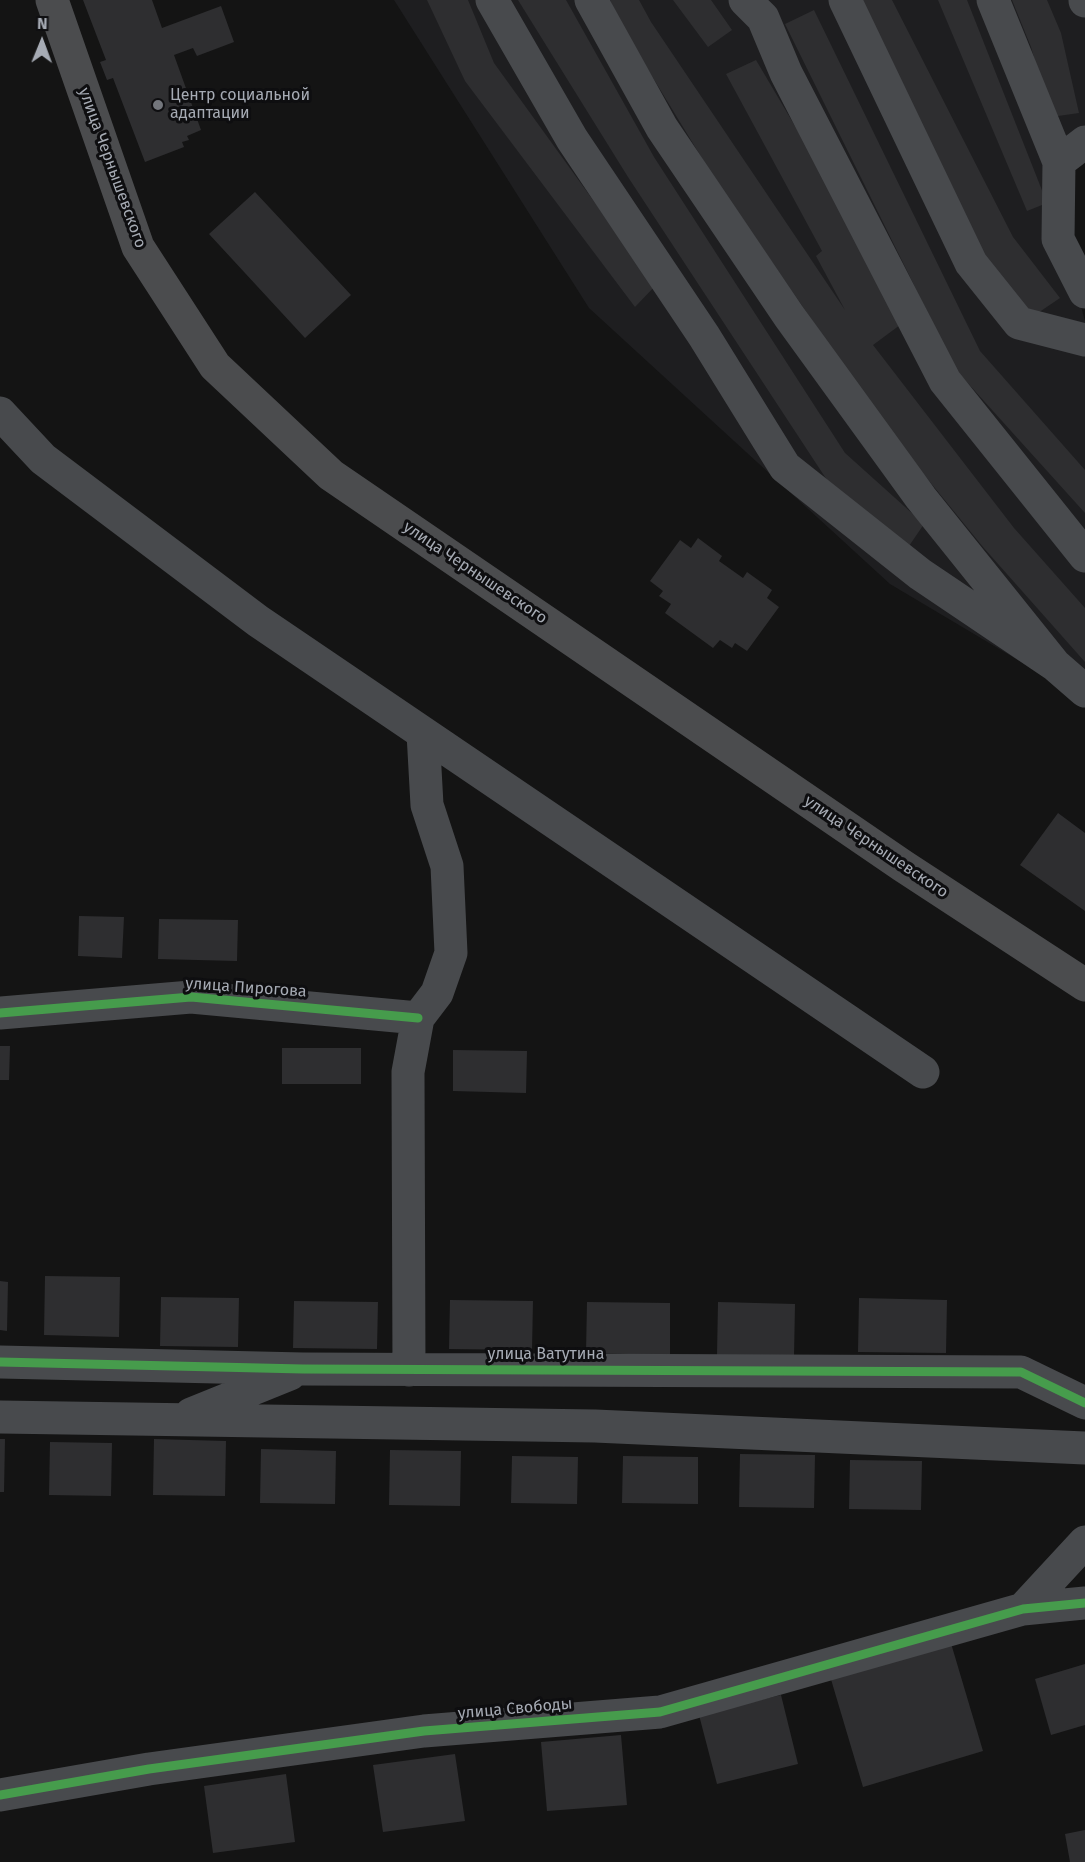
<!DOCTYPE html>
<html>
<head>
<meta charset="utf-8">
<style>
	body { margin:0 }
	#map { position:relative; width:1085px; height:1862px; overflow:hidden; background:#141414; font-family:"Fira Sans",sans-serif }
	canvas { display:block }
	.north { position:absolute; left:12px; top:12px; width:60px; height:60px; -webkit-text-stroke:4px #0e0e10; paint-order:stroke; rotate:1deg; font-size:16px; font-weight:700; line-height:24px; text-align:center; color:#a6abb4 }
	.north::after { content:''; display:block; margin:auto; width:21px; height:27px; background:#a6abb4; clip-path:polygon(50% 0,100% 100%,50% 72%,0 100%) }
</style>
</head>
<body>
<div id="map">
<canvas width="1085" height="1862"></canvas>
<div class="north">N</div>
</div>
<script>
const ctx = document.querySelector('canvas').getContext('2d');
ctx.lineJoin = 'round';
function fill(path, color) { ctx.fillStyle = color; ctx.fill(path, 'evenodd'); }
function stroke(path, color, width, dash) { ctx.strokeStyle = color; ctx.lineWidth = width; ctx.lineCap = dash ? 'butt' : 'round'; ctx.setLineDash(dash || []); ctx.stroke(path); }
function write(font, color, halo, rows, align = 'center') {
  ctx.font = font + ' "Fira Sans",sans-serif'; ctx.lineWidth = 6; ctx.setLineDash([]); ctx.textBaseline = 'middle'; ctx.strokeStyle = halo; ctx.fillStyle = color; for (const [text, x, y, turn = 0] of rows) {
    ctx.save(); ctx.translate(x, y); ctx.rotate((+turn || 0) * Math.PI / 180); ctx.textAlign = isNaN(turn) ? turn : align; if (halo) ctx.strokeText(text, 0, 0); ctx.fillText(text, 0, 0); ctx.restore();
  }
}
const built = new Path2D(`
	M394 0H1085V142L1047 180 1085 321V700L890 584 589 308Z`);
const building = new Path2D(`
	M83 0H152L162 28 221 6 234 42 197 56 193 48 174 55 201 130 187 136 189 140 182 142 184 147 145 162 113 78 107 80 100 62 106 60Z
	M427 0H468L494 63 655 286 635 307 465 81Z
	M518 0H566L654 157 845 453 924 524 909 546 827 480 628 177Z
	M610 0H639L651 22 845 310 816 256 822 251 726 74 756 60 805 143 900 325 873 345 1014 528 1085 608V662L983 547 886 428 711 173 622 27Z
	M673 0H711L732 30 708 47Z
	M851 0H892L1013 237 1060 298 1032 317 980 249Z
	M938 0H967L1047 203 1027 211Z
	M1012 0H1047L1061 33 1079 113 1051 117 1031 47Z
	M814 10 980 351 1085 470V513L956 370 785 24Z
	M255 192 351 295 305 338 209 234Z
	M698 538 722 556 719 561 743 578 747 572 772 590 767 598 779 607 747 651 735 643 732 648 720 640 713 648 665 613 671 604 659 596 663 591 650 581 680 540 691 548Z
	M1058 813 1085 833V911L1020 865Z
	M79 916 124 917 122 958 78 956Z
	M159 919 238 920 237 961 158 959Z
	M0 1046H10L9 1080H0Z
	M282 1048H361V1084H282Z
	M453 1050 527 1051 526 1093 453 1091Z
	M45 1276 120 1277 119 1337 44 1335Z
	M0 1281 8 1282 7 1331 0 1330Z
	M161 1297 239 1298 238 1347 160 1346Z
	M859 1298 947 1300 946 1353 858 1352Z
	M450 1300 533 1301 532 1350 449 1349Z
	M294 1301 378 1302 377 1349 293 1348Z
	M587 1302 670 1303V1355L586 1353Z
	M718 1302 795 1304 794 1357 717 1355Z
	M0 1439H5L4 1492H0Z
	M154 1439 226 1441 225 1496 153 1495Z
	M50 1442 112 1443 111 1496 49 1495Z
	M261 1449 336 1451 335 1504 260 1503Z
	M390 1450 461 1451 460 1506 389 1505Z
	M740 1454 815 1455 814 1508 739 1507Z
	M512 1456 578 1457 577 1504 511 1503Z
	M623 1456 698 1457V1504L622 1503Z
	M850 1460 922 1461 921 1510 849 1509Z
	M950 1640 983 1751 863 1787 830 1676Z
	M1085 1664V1725L1051 1735 1035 1679Z
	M781 1695 798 1764 717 1784 699 1715Z
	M621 1735 627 1805 547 1811 541 1742Z
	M455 1754 465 1821 383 1832 373 1765Z
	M286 1774 295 1842 213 1853 204 1786Z
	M1085 1830V1862H1070L1065 1834Z`);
const minor = new Path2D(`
	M492 0 572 139 704 336 785 467 920 574 1055 665
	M591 0 662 128 789 316 921 498 1055 665 1085 691
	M745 0 763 18 786 73 945 381 1085 556
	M845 0 971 263 1019 323 1085 340
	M993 0 1059 162 1058 239 1085 292
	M1085 0V1
	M1059 162 1085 142
	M0 413 43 459 258 621 923 1072
	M0 1013 191 997 418 1018
	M0 1362 303 1369 1021 1372 1085 1403
	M409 1370 408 1072 418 1018 437 993 451 953 447 866 427 805 423 733
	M191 1414 290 1374
	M0 1417 595 1426 1085 1448
	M1023 1609 1085 1542
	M0 1795 149 1769 424 1731 660 1712 1023 1609 1085 1603`);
const major = new Path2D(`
	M52 0 138 247 215 366 331 475 903 866 1085 985`);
const cycleway = new Path2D(`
	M0 1013 191 997 418 1018
	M0 1362 303 1369 1021 1372 1085 1403
	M0 1795 149 1769 424 1731 660 1712 1023 1609 1085 1603`);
const markers = [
	[158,105,6,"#73767c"]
];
const poiNames = [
	["Центр социальной",170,96],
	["адаптации",170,114]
];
const streetNames = [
	["улица Чернышевского",112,168,70],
	["улица Чернышевского",475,573,34],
	["улица Чернышевского",876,847,34],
	["улица Пирогова",246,988,4],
	["улица Ватутина",546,1355],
	["улица Свободы",515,1709,-5]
];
fill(built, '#1e1e20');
fill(building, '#2e2e30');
stroke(minor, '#484a4d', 33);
stroke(major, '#4b4c4e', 33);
stroke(cycleway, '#469c4c', 9);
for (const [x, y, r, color] of markers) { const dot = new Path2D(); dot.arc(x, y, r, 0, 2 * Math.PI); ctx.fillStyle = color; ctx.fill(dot); stroke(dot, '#0e0e10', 2); }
write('16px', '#a6abb4', '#0e0e10', poiNames, 'left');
write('16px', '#a6abb4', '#0e0e10', streetNames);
</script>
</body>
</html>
